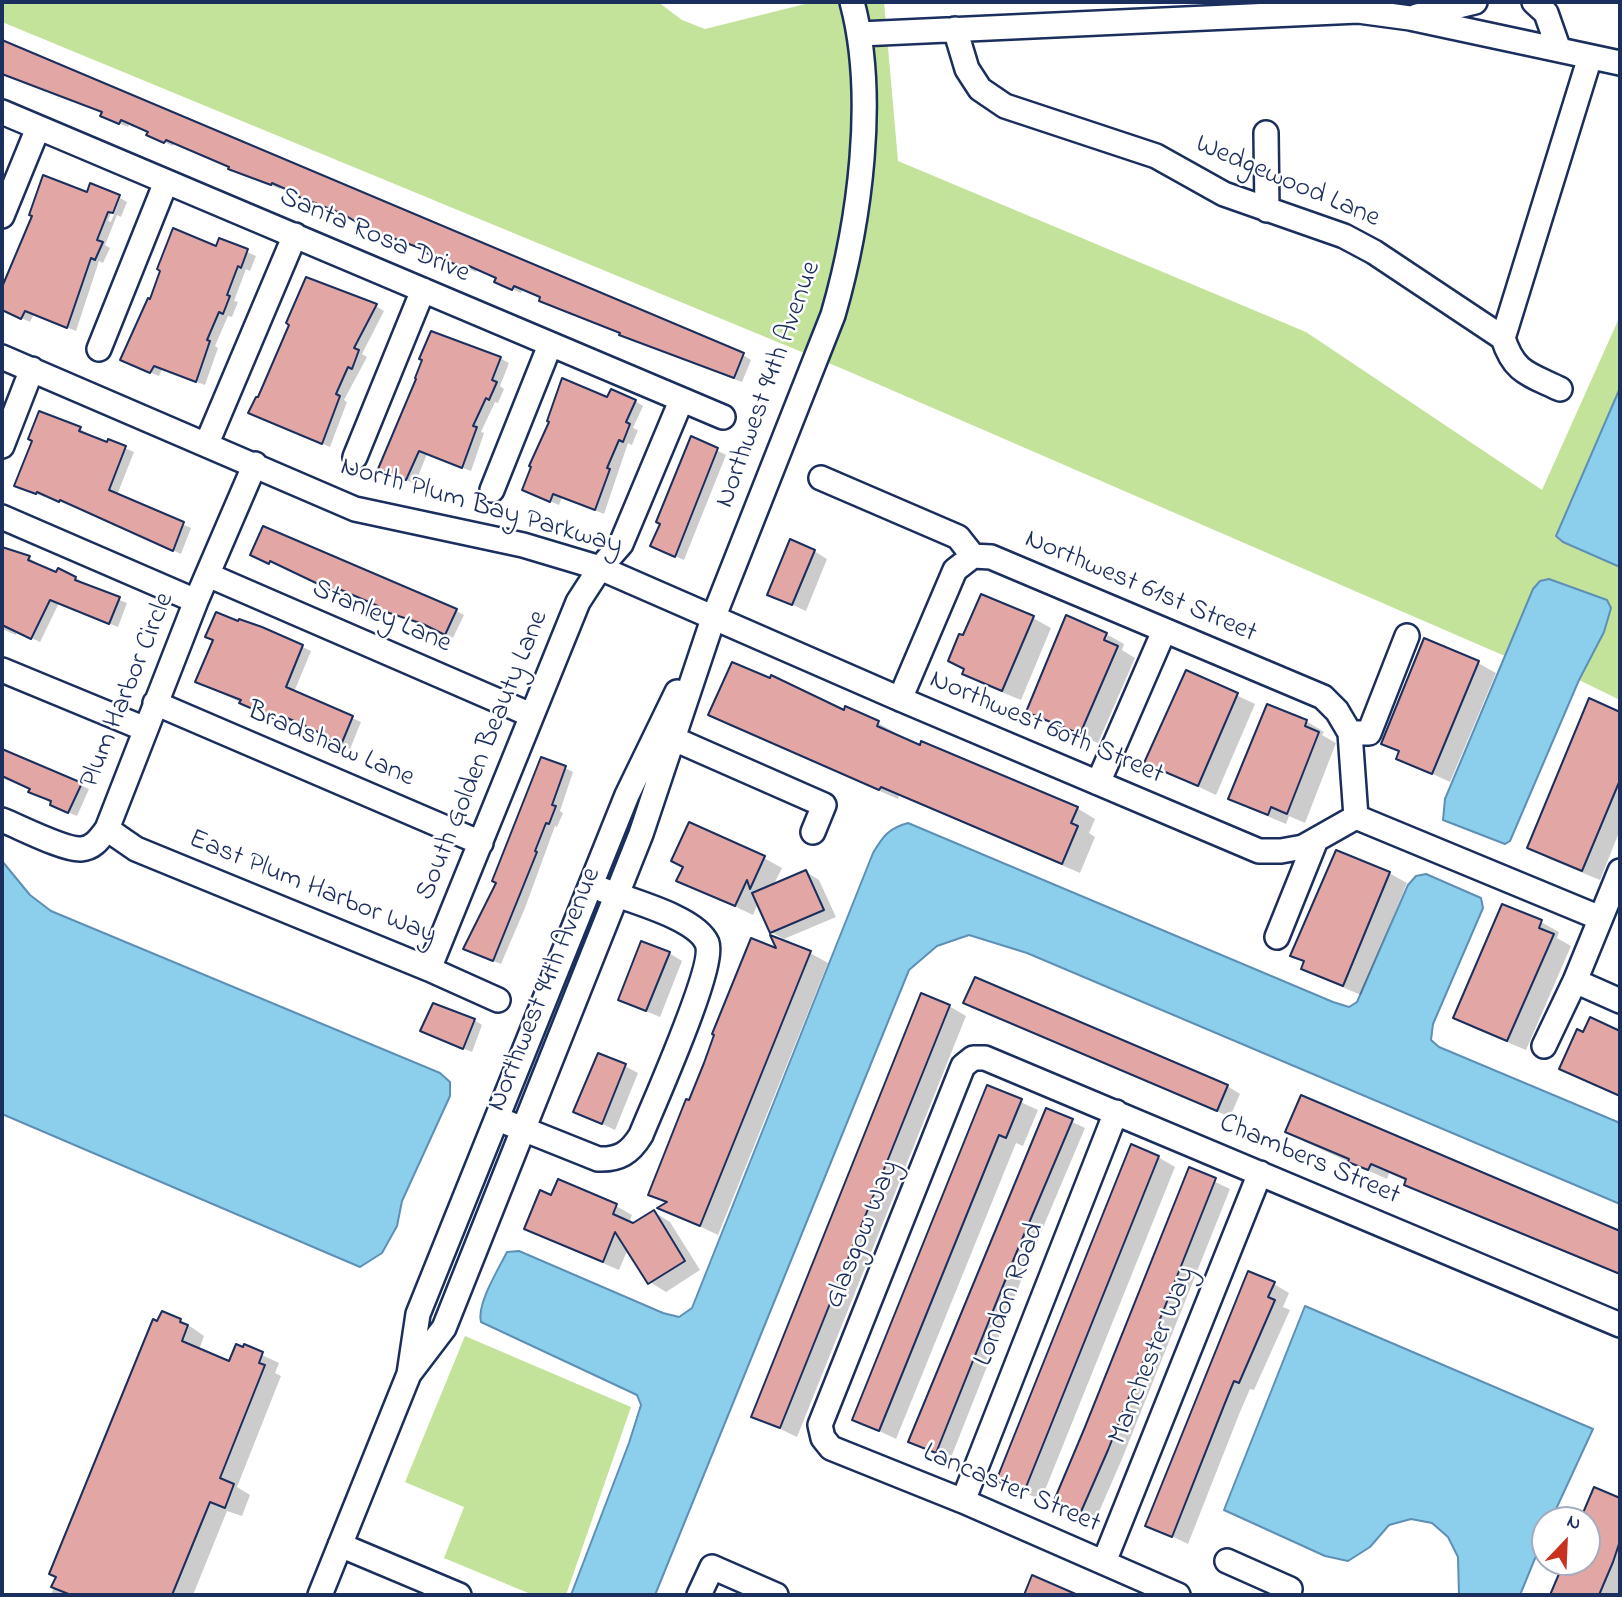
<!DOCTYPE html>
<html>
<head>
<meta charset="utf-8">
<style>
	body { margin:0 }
	#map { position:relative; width:1622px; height:1597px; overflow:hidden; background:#fff; font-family:"Indie Flower",sans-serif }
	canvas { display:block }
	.frame { position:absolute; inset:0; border:4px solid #1b2f5e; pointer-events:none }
	.north { position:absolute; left:1531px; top:1506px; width:70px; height:70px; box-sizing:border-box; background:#fff; border:2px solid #a4acbf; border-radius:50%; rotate:23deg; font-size:19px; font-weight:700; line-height:28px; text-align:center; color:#1b2f5e }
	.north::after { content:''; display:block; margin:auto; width:24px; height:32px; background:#c8321e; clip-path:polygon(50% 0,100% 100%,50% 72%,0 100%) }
</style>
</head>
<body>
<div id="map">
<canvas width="1622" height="1597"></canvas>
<div class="frame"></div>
<div class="north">N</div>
</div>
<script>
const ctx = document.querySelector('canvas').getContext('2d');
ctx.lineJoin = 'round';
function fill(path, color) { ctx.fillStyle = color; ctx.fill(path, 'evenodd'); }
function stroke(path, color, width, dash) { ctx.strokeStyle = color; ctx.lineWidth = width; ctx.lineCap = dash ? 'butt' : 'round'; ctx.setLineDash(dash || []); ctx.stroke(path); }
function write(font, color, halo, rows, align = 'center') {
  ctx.font = font + ' "Indie Flower",sans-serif'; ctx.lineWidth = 5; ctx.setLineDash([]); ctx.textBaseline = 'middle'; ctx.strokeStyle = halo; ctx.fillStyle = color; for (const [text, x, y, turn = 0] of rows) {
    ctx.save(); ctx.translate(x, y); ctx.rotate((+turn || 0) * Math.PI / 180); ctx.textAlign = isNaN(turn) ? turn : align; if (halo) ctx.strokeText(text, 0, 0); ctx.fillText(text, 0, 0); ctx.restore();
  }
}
const green = new Path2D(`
	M2 2H658L682 20 705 29 813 2H884L898 161 1306 332 1542 490 1620 316V700L1579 680 1604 632 1533 589 1507 657 843 369 2 22Z
	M465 1336 631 1407 566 1595H533L444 1558 464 1507 405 1482Z`);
const water = new Path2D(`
	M1620 388V567L1563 542 1556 536Z
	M1549 579 1607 600 1611 608 1604 632 1579 680 1510 841 1505 844 1443 820 1445 799 1533 589 1540 581Z
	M908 823 1333 1002 1349 1007 1357 1002 1408 885 1416 876 1426 874 1481 898 1483 908 1433 1024 1431 1040 1439 1047 1620 1123V1204L1027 953 969 935 937 946 909 970 655 1595H571L629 1443 641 1405 637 1395 481 1322C476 1305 499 1268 507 1252L519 1251 663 1313 679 1317 692 1308 873 853C883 836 889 828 908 823Z
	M2 861 30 895 51 911 440 1073 450 1082V1096L402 1201 397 1226 382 1253 360 1267 2 1114Z
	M1305 1306 1593 1429 1551 1520H1545V1534L1520 1595H1459L1458 1557 1448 1537 1432 1523 1411 1519 1389 1525 1370 1547 1348 1561 1325 1556 1224 1510Z`);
const shadow = new Path2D(`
	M2 41 743 355 751 360 742 382 629 339 621 333 523 289 521 293 505 286 498 278 477 269 476 272 434 256 426 250 352 217 309 201 281 187 280 189 239 173 231 168 174 143 173 146 157 139 150 132 130 123 128 127 111 120 104 113 17 80 2 73Z
	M88 194 117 196 108 221 111 222 120 198 127 202 121 217 117 215 105 245 110 248 103 263 99 261 76 331 34 314 30 322 2 309V290L34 215Z
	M220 240 256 256 250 271 246 269 234 301 238 302 232 317 228 316 215 346 218 348 205 385 162 369 159 376 131 364 217 248Z
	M376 306 384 311 362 354 367 357 344 400 347 402 330 447 259 417Z
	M500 358 509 363 500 386 504 389 498 403 495 402 481 432 484 433 471 471 427 454 415 484 381 469Z
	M608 399 635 401 643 406 633 428 638 430 632 445 628 443 604 514 562 497 559 505 533 494Z
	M2 400 14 407 2 437Z
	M40 414 80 429 89 434 87 436 108 444 109 441 134 452 117 495 191 528 181 554 69 503 68 505 45 495V497L25 490Z
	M692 438 726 455 684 560 661 550Z
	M2 548 29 558 37 563 36 566 57 575 76 578 84 583 83 585 127 603 118 627 59 603 40 642 17 631 16 635 2 629Z
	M814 551 827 559 806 611 769 594Z
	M252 554 456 611 464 615 453 638 433 628 387 613 379 609 380 606 348 592 346 596Z
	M1033 618 1051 628 1021 700 982 684 964 673Z
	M239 624 262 628 311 651 294 692 361 722 350 749 329 740 321 736 322 733 291 719 289 724 205 686Z
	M1108 635 1124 644 1122 650 1135 658 1098 743 1046 721 1028 711 1102 649Z
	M1425 641 1478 663 1496 673 1450 782 1398 758 1401 753 1384 743Z
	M1187 672 1255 704 1216 795 1146 762Z
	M1590 701 1620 713V830L1600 880 1547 858 1529 847Z
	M846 709 878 723 896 733 895 736 1077 808 1095 819 1089 833 1095 837 1080 873 899 795 898 799 728 725 711 715 845 712Z
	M1306 721 1324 732 1322 735 1336 743 1305 823 1289 816 1286 824 1248 808 1230 798Z
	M2 750 89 789 77 816 60 809 31 790 2 778Z
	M565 768 573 772 560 811 563 813 557 827 555 826 525 908 501 964 474 953 498 883Z
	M764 858 782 868 773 886 806 872 819 880 836 917 784 939 771 932 758 903 753 915 679 880Z
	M1389 873 1407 883 1361 995 1321 978 1303 968 1305 963 1293 955Z
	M1541 922 1559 932 1557 938 1571 946 1526 1050 1473 1028 1456 1018Z
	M779 951 810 953 828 963 718 1235 661 1208 667 1204 650 1194 690 1102Z
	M669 953 682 961 660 1017 620 1000Z
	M966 1003 1227 1086 1240 1094 1230 1117Z
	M949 1006 966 1016 797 1437 753 1416Z
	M1590 1019 1620 1032V1096L1561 1069Z
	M474 1020 482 1025 472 1052 431 1035Z
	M625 1066 638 1073 615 1130 575 1111Z
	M988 1087 1038 1110 1023 1146 1016 1143 896 1439 854 1419Z
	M1302 1097 1620 1233V1275L1424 1194 1406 1184 1407 1181 1389 1173 1387 1179 1305 1142 1287 1132Z
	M1047 1110 1085 1128 1028 1263 950 1460 911 1442Z
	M1158 1157 1175 1167 1041 1500 998 1480Z
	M1190 1170 1230 1189 1122 1459 1095 1521 1055 1502Z
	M552 1197 616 1206 632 1215 629 1223 634 1225 654 1212 670 1222 700 1270 666 1292 650 1282 628 1249 619 1270 542 1237 526 1228Z
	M1274 1284 1289 1293 1283 1307 1290 1310 1254 1390 1250 1389 1240 1412 1188 1544 1148 1525Z
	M181 1320 204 1336 199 1350 230 1363 245 1347 279 1363 275 1373 281 1376 237 1487 250 1495 242 1516 227 1511 193 1595H51L57 1577Z
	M1595 1489 1620 1500V1595H1552L1565 1562H1587V1520H1582Z`);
const building = new Path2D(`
	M2 40 744 353 734 378 619 335 620 333 539 301 540 297 514 286 512 290 494 282 496 278 469 266 467 269 424 252 425 250 366 228 343 214 299 197V195L272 183 271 185 228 169 229 167 166 140 164 143 146 135 148 132 121 120 119 124 100 116 102 112 2 74Z
	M43 175 87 192 90 183 120 195 113 213 108 212 97 240 103 242 95 260 91 258 67 328 25 311 21 319 2 310V287L32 216 29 215Z
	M173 228 216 246 219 238 248 249 241 268 238 266 227 295 230 296 223 314 219 312 207 340 210 341 196 382 154 366 150 373 120 360 148 298 150 299 160 271 157 269Z
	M306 277 377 304 354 348 359 350 352 369 348 367 336 394 340 396 322 444 248 413 256 397H258L289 325 286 323Z
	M431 331 501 357 492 380 497 382 489 400 486 398 473 426 477 427 462 468 419 451 406 480 378 469 416 379 415 378 422 360 419 359Z
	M562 378 607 397 611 389 636 400 626 422 630 424 623 442 619 440 607 468 610 469 595 510 553 494 550 502 522 490 531 467 529 466 549 422 547 421Z
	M39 411 81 427 79 431 107 442 108 439 126 446 109 490 184 522 173 551 60 500 59 502 37 492 36 494 14 486 32 441 28 439Z
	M691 436 718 448 675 557 650 546 660 524 656 522Z
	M263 526 457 609 445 635 423 624 377 609 378 606 339 589 337 593 270 561 269 564 250 555Z
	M790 539 815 550 792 605 767 595Z
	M2 547 30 556 28 560 56 572 58 568 76 577 75 580 120 597 109 624 50 600 31 639 2 625Z
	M981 594 1034 616 1002 691 962 674 964 669 948 661 959 634 963 635Z
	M216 612 238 621 239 619 262 627 303 645 286 687 353 716 341 745 319 736 320 733 283 716 280 721 239 703 241 700 195 682 213 640 205 637Z
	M1066 615 1107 633 1104 640 1118 646 1080 734 1026 712Z
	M1424 638 1479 661 1432 774 1396 759 1399 751 1381 744Z
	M732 662 770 678 771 675 844 710 845 706 879 721 877 726 920 745 921 741 1078 807 1071 823 1078 826 1062 864 881 787 879 790 708 715Z
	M1186 670 1238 693 1198 786 1144 763Z
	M1589 698 1620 712V780L1582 871 1527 848Z
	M1267 704 1307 720 1305 726 1319 732 1287 814 1271 807 1268 815 1228 799Z
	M2 749 82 783 68 813 50 805 51 801 28 792 30 789 2 776Z
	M541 757 566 766 552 805 556 806 549 824 546 823 535 851 537 852 493 961 463 949 496 883 492 881Z
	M689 822 765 856 750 889 747 880 735 906 676 881 683 867 671 861Z
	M1336 850 1390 872 1343 986 1301 969 1304 961 1290 956Z
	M806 870 824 910 770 933 752 893Z
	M1502 904 1542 920 1539 928 1554 934 1507 1041 1453 1018Z
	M770 935 811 951 700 1226 657 1208 667 1202 648 1195 686 1099 689 1100 704 1063 714 1035 712 1034 751 938 776 948Z
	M641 941 670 952 646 1011 618 1000Z
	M975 977 1228 1085 1217 1111 963 1003Z
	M921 993 950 1005 780 1428 751 1417Z
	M433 1003 475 1019 463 1049 420 1031Z
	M1590 1017 1620 1031V1096L1559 1069 1577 1029 1583 1032Z
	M598 1053 626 1064 602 1124 573 1112Z
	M987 1085 1022 1099 1006 1138 999 1135 879 1431 852 1420Z
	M1301 1095 1620 1231V1274L1404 1185 1406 1179 1371 1164 1368 1170 1348 1162 1349 1159 1285 1132Z
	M1046 1108 1073 1119 1015 1256 936 1453 908 1442Z
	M1131 1144 1159 1156 1024 1492 996 1481Z
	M1189 1167 1216 1178 1108 1450 1080 1514 1053 1503 1085 1427Z
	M558 1179 617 1204 613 1214 633 1223 654 1210 685 1261 648 1284 615 1232 603 1262 524 1229 540 1190 551 1195Z
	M1248 1271 1275 1282 1268 1297 1275 1300 1239 1383 1234 1381 1225 1403 1172 1537 1145 1526Z
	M162 1311 181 1319 180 1322 188 1325 182 1341 229 1361 236 1344 243 1347 244 1344 263 1352 259 1363 265 1365 220 1478 234 1484 225 1508 210 1502 172 1595H71L51 1587 56 1577 49 1574 153 1319 157 1321Z
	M1594 1487 1620 1498V1541L1613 1562 1599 1595H1550L1564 1562H1587V1520H1580Z
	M1032 1575 1078 1595H1024Z`);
const minor = new Path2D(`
	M1534 2 1546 13 1559 50
	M1417 16 1475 2
	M955 29 967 69 980 89 1005 106 1156 156 1224 194 1344 236 1374 252 1503 338C1514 373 1529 374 1560 389
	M860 34 1358 11 1410 18 1620 63
	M2 112 723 417
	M1266 133 1267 210
	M2 216 38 128
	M1503 338 1590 57
	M99 349 166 182
	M2 357 355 509 523 545 600 568 900 699 1259 851H1281L1303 847 1356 817
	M207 443 295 235
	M2 446 32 369
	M355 457 423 290
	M821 478 958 537 973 556 991 557 1323 697 1337 711 1350 733 1356 817
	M492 490 550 345
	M2 517 196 601
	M208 575 531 715
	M2 670 145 729
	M900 699 955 570 973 556
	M155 703 481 843
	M1350 733H1369L1407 636
	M674 739 824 805 813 832
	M1098 783 1164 631
	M1356 817 1600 918
	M2 820C20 827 64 850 81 849 94 848 100 838 107 829L196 601 255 464
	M107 829 136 849 429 969 498 1000
	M1277 937 1316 840
	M429 969 578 602 600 568 621 544 681 401
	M1575 981 1620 1001
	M1544 1046 1575 981 1620 871
	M508 1123 598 1159C619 1160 630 1153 641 1135 653 1105 716 966 707 943 696 917 628 900 603 890
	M409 1374 444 1328 641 834 714 616 833 315C860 222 877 95 852 2
	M963 1501 1116 1112
	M340 1545 459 1595
	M1227 1561 1290 1589 1288 1595
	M1104 1562 1260 1173
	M320 1595 409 1374 418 1314 627 795 677 692
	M699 1595 712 1567 776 1595
	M1178 1595 963 1501 831 1448 823 1438 820 1425 963 1066 973 1058H985L1620 1325`);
const streetNames = [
	["Wedgewood Lane",1287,183,23],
	["Santa Rosa Drive",374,237,23],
	["Northwest 94th Avenue",770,385,-70],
	["North Plum Bay Parkway",481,508,16],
	["Northwest 61st Street",1140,588,23],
	["Stanley Lane",381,618,23],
	["Plum Harbor Circle",129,691,-68],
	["Northwest 60th Street",1046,729,23],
	["Bradshaw Lane",330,746,23],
	["South Golden Beauty Lane",484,756,-68],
	["East Plum Harbor Way",312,889,22],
	["Northwest 94th Avenue",546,990,-68],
	["Chambers Street",1309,1161,23],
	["Glasgow Way",864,1235,-68],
	["London Road",1011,1295,-69],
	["Manchester Way",1154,1356,-68],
	["Lancaster Street",1011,1490,23]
];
fill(green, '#c3e29a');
fill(water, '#8bcfed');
stroke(water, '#5e8fb4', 2);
fill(shadow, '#0003');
fill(building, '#e2a7a5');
stroke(building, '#1b2f5e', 2);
stroke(minor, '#1b2f5e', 28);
stroke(minor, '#fff', 23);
write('28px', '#1b2f5e', '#fff', streetNames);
</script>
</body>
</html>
